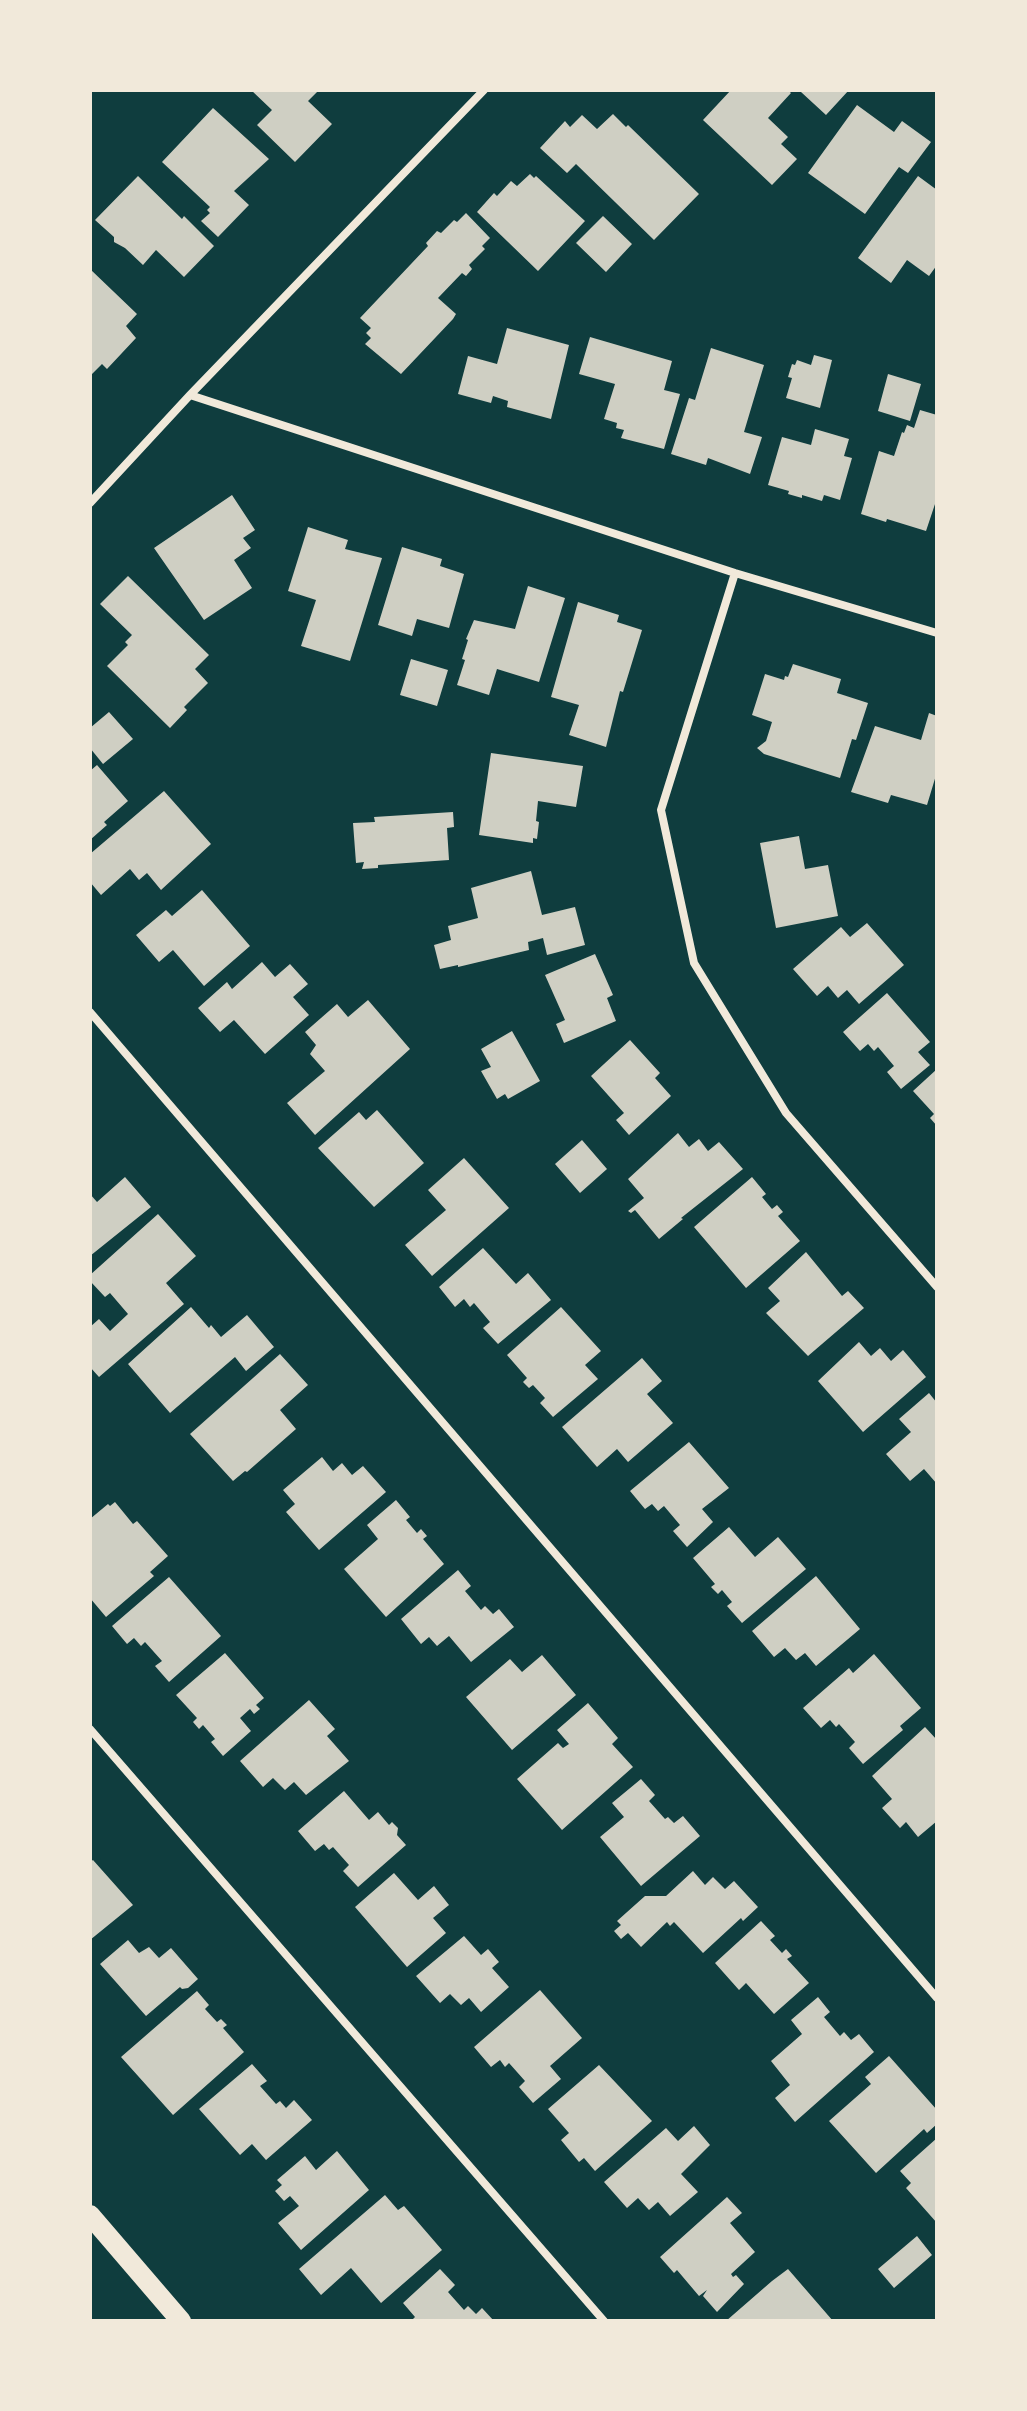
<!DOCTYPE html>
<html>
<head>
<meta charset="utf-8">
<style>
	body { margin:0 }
	#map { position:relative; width:1027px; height:2411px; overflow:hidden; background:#0f3d3e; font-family:Commissioner,sans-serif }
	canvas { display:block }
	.frame { position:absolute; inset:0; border:92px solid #f1e9da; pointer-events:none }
</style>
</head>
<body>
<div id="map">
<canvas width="1027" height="2411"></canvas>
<div class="frame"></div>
</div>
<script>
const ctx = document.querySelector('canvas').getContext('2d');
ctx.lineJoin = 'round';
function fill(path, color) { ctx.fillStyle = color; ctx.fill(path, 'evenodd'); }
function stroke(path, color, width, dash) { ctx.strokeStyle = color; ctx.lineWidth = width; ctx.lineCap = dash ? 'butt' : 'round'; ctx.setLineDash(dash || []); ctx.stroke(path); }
const building = new Path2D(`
	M251 90H319L308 101 332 124 295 162 257 125 272 110Z
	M731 90H788L791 93 768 118 788 137 781 144 797 159 772 185 703 120Z
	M803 90H849L826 115 801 92Z
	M857 105 894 132 902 121 931 142 908 173 899 167 865 214 808 173Z
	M213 108 269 159 234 191 249 205 218 237 201 221 210 213 207 210 210 207 162 162Z
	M613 114 626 127 628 125 699 194 654 240 576 164 567 173 540 148 565 121 570 127 582 115 597 129Z
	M530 174 534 178 536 176 585 221 538 271 477 212 494 193 497 196 511 181 517 186Z
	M138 176 182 219 184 216 214 246 184 277 156 250 143 265 125 248 114 242V237L95 220Z
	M918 176 937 190V265L929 276 907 260 891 283 858 258Z
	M466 213 490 238 482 246 485 249 469 265 472 269 466 276 462 273 438 298 456 314 453 319 401 374 365 344 371 338 366 333 371 328 360 318 428 246 426 243 437 231 441 233 454 220 457 222Z
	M603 216 632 244 606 272 576 243Z
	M90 269 137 314 126 326 136 338 107 369 102 364 90 376Z
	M507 328 569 345 551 419 507 407 508 401 493 396 491 403 458 394 468 356 497 364Z
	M590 337 672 361 664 390 680 394 664 449 621 438 624 430 616 428 617 423 604 419 615 384 579 374Z
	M711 348 764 365 744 432 762 437 750 474 708 458 706 465 671 454 689 398 695 400Z
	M814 355 832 360 820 408 786 398 792 378 788 377 792 364 795 365 797 360 811 365Z
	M888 374 921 384 910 421 878 411Z
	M920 410 937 415V498L926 531 887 519 886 522 861 514 879 451 894 456 902 432 904 433 907 425 914 428Z
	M815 429 849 439 844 456 852 458 840 500 824 495 822 501 802 495V498L788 494 789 491 768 485 782 437 811 445Z
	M232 495 255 530 243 538 251 548 234 560 252 588 204 620 154 548Z
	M308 527 348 540 345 549 382 558 350 661 301 646 316 600 288 591Z
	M402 547 442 559 440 566 464 574 449 628 417 619 412 636 378 625Z
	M128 576 209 655 195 669 208 683 184 707 187 710 170 728 107 666 128 645 125 642 132 635 100 604Z
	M528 586 565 598 539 682 497 669 489 695 457 685 465 660 462 659 468 640 466 639 474 620 515 629Z
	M578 602 619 615 617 622 642 630 623 692 620 691 606 747 569 735 579 705 551 697Z
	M411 659 448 670 437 706 400 695Z
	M793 664 841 679 837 693 868 703 856 740 852 739 840 778 764 754 757 748 766 741 772 722 752 715 765 674 784 680 785 676 788 677Z
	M109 712 133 739 103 764 90 748V728Z
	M929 713 937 716V772L927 805 891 795 888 803 851 792 875 726 921 740Z
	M491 753 583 766 576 807 538 801 536 821 539 822 537 839 533 838V843L479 835Z
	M97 765 128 801 104 822 107 825 90 840V771Z
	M164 791 211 844 161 890 147 873 139 880 130 869 101 895 90 882V854Z
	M453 812 454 827 447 828 449 860 378 865V868L362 869 364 862 356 863 353 823 375 822 374 817Z
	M799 836 805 869 828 865 838 916 776 928 760 843Z
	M531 871 542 915 575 907 585 945 547 955 543 938 528 942 529 950 458 967V965L440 969 434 945 451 940 448 926 478 918 471 888Z
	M202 890 250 946 204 986 173 950 159 962 136 935 166 910 172 916Z
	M867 923 904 965 859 1004 847 990 838 998 828 986 817 996 793 969 841 927 850 937Z
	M595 954 613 995 607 998 616 1021 564 1043 556 1024 565 1020 545 975Z
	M262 962 275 977 290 964 308 984 293 997 309 1015 265 1054 234 1020 220 1032 198 1008 227 982 232 989Z
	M887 993 930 1042 918 1052 930 1065 901 1089 887 1072 894 1066 878 1047 874 1051 868 1044 860 1051 843 1032Z
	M368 1000 410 1049 315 1135 287 1103 325 1071 310 1054 316 1045 305 1032 337 1004 348 1017Z
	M512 1031 540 1081 508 1099 505 1094 497 1099 481 1071 491 1067 481 1049Z
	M630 1040 660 1073 655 1078 671 1096 629 1135 616 1120 624 1113 591 1076Z
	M937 1069V1126L930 1118 934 1114 913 1091Z
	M377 1110 424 1163 374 1207 318 1148 359 1112 366 1120Z
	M678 1133 689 1147 699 1139 708 1151 719 1142 743 1169 681 1218 683 1219 659 1239 635 1210 631 1213 628 1211 644 1198 628 1179Z
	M582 1140 607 1169 580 1193 555 1164Z
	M464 1158 509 1208 432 1276 405 1245 446 1210 428 1190Z
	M125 1177 151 1207 90 1256V1194L97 1202Z
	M752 1177 766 1194 762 1197 772 1209 777 1205 783 1212 778 1216 800 1241 746 1288 694 1227Z
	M158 1214 196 1256 166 1283 184 1304 99 1377 90 1367V1327L99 1319 110 1331 128 1314 110 1293 105 1297 90 1281V1275Z
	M483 1248 516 1284 528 1273 551 1300 498 1344 483 1328 490 1322 474 1303 470 1307 464 1299 455 1307 439 1287Z
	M806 1252 842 1296 848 1291 864 1308 808 1356 766 1313 780 1301 768 1288Z
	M191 1307 209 1328 211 1325 221 1337 247 1315 274 1347 246 1371 235 1357 170 1413 128 1364Z
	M561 1307 601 1351 585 1365 598 1379 553 1417 540 1403 545 1398 533 1385 529 1388 523 1382 527 1378 507 1355Z
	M859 1342 871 1356 880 1348 891 1361 903 1350 926 1377 863 1432 818 1381Z
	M280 1354 308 1385 280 1410 296 1429 247 1472 245 1471 233 1481 190 1434Z
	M642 1358 662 1381 647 1394 673 1423 628 1462 617 1449 597 1467 562 1427Z
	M929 1393 937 1403V1484L924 1469 910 1481 886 1454 911 1432 899 1419Z
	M689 1442 729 1488 702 1509 713 1522 687 1547 673 1531 680 1525 664 1506 658 1511 652 1504 645 1509 630 1491Z
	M322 1457 333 1471 342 1463 352 1475 363 1466 386 1492 319 1550 286 1512 295 1504 283 1490Z
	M396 1500 410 1517 406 1520 417 1533 421 1529 427 1536 423 1539 444 1564 386 1617 344 1569 378 1539 367 1525Z
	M115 1502 133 1524 137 1521 168 1556 150 1572 154 1576 106 1617 90 1598V1519L108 1504 110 1506Z
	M729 1527 755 1557 778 1537 806 1569 742 1623 727 1606 732 1602 722 1590 718 1594 711 1587 715 1584 693 1558Z
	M458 1570 471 1586 465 1591 481 1610 485 1606 493 1614 499 1609 514 1627 471 1662 449 1636 437 1646 429 1637 421 1644 401 1619Z
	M816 1576 860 1629 816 1666 805 1653 796 1660 785 1648 774 1657 752 1631Z
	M169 1577 221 1636 169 1682 155 1666 162 1661 145 1642 141 1646 134 1638 127 1644 112 1626Z
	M225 1653 264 1698 256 1705 260 1709 254 1714 250 1709 240 1718 251 1731 223 1756 211 1742 215 1739 203 1725 199 1729 193 1722 197 1718 176 1695Z
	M874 1654 921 1708 900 1726 903 1730 863 1764 849 1748 855 1742 839 1724 836 1727 830 1720 821 1728 803 1708 849 1668 853 1673Z
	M542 1655 576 1695 512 1750 466 1697 510 1659 522 1672Z
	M309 1700 335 1729 327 1736 349 1761 306 1795 294 1782 285 1790 273 1778 263 1787 240 1761Z
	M588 1703 618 1738 612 1744 633 1767 562 1830 517 1779 558 1743 563 1748 569 1744 557 1730Z
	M925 1727 937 1740V1821L918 1837 906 1822 900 1828 882 1808 892 1799 872 1776Z
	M641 1779 655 1795 649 1801 665 1819 668 1817 674 1823 683 1816 700 1836 641 1886 600 1837 624 1817 612 1803Z
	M344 1791 369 1820 378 1812 389 1825 392 1822 398 1828 397 1835 406 1845 358 1887 343 1871 349 1865 333 1847 329 1850 324 1844 315 1851 298 1831Z
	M93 1860 133 1905 90 1940V1862Z
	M693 1871 705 1885 713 1877 725 1889 734 1881 758 1907 743 1921 741 1918 703 1953 674 1922 670 1926 667 1922 641 1947 628 1933 621 1939 614 1931 621 1925 617 1921 645 1896H666Z
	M394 1873 418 1900 434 1886 449 1905 433 1918 446 1933 407 1967 355 1907Z
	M761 1921 775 1936 770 1940 782 1953 786 1949 792 1956 787 1959 809 1983 774 2014 746 1983 739 1990 715 1963Z
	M464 1936 481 1955 488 1949 499 1962 492 1968 509 1987 481 2012 469 1998 461 2005 450 1994 440 2003 416 1976Z
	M128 1940 139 1953 149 1947 159 1958 171 1948 198 1979 188 1988 182 1989 180 1987 146 2016 100 1964Z
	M540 1990 582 2038 550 2066 561 2079 533 2103 519 2087 525 2081 509 2063 505 2067 500 2060 491 2067 474 2047Z
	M197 1991 209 2005 205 2009 217 2022 221 2019 227 2025 223 2028 244 2052 173 2115 121 2057Z
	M818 1997 830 2012 824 2017 840 2036 844 2032 851 2040 859 2034 874 2052 795 2122 775 2098 790 2085 771 2061 802 2034 791 2020Z
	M889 2056 937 2110V2124L927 2133 924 2129 876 2173 829 2121 871 2084 865 2077Z
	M252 2064 267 2081 260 2086 276 2104 280 2101 286 2108 294 2100 312 2120 266 2160 252 2144 240 2155 199 2109Z
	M599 2065 652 2121 595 2171 584 2158 579 2162 561 2140 569 2133 548 2109Z
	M694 2126 710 2145 681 2174 698 2192 670 2216 658 2202 649 2210 638 2198 627 2208 604 2182 666 2128 678 2141Z
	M937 2138V2223L906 2188 911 2183 900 2171Z
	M337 2151 369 2190 301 2250 278 2223 299 2206 290 2196 284 2201 275 2191 282 2185 277 2180 305 2156 316 2170Z
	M385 2195 398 2210 404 2206 442 2250 381 2303 351 2268 321 2295 299 2269Z
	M727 2197 742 2213 730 2223 755 2252 731 2274 733 2277 736 2275 744 2284 717 2312 703 2296 707 2290 699 2296 677 2270 674 2273 660 2257Z
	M917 2236 932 2255 894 2288 878 2269Z
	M440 2269 455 2285 448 2292 464 2310 468 2306 476 2314 482 2308 494 2321H411L415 2317 403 2303Z
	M788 2269 833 2321H726L772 2281Z`);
const minor = new Path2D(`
	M190 395 735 573 937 633
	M90 503 190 395 484 90
	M735 573 661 810 694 963 786 1113 937 1287
	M90 1012 937 1998
	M90 1729 604 2321`);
const primary = new Path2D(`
	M90 2215 181 2321`);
fill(building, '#cfcfc3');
stroke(minor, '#f1e9da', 8);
stroke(primary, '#f1e9da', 20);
</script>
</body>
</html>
